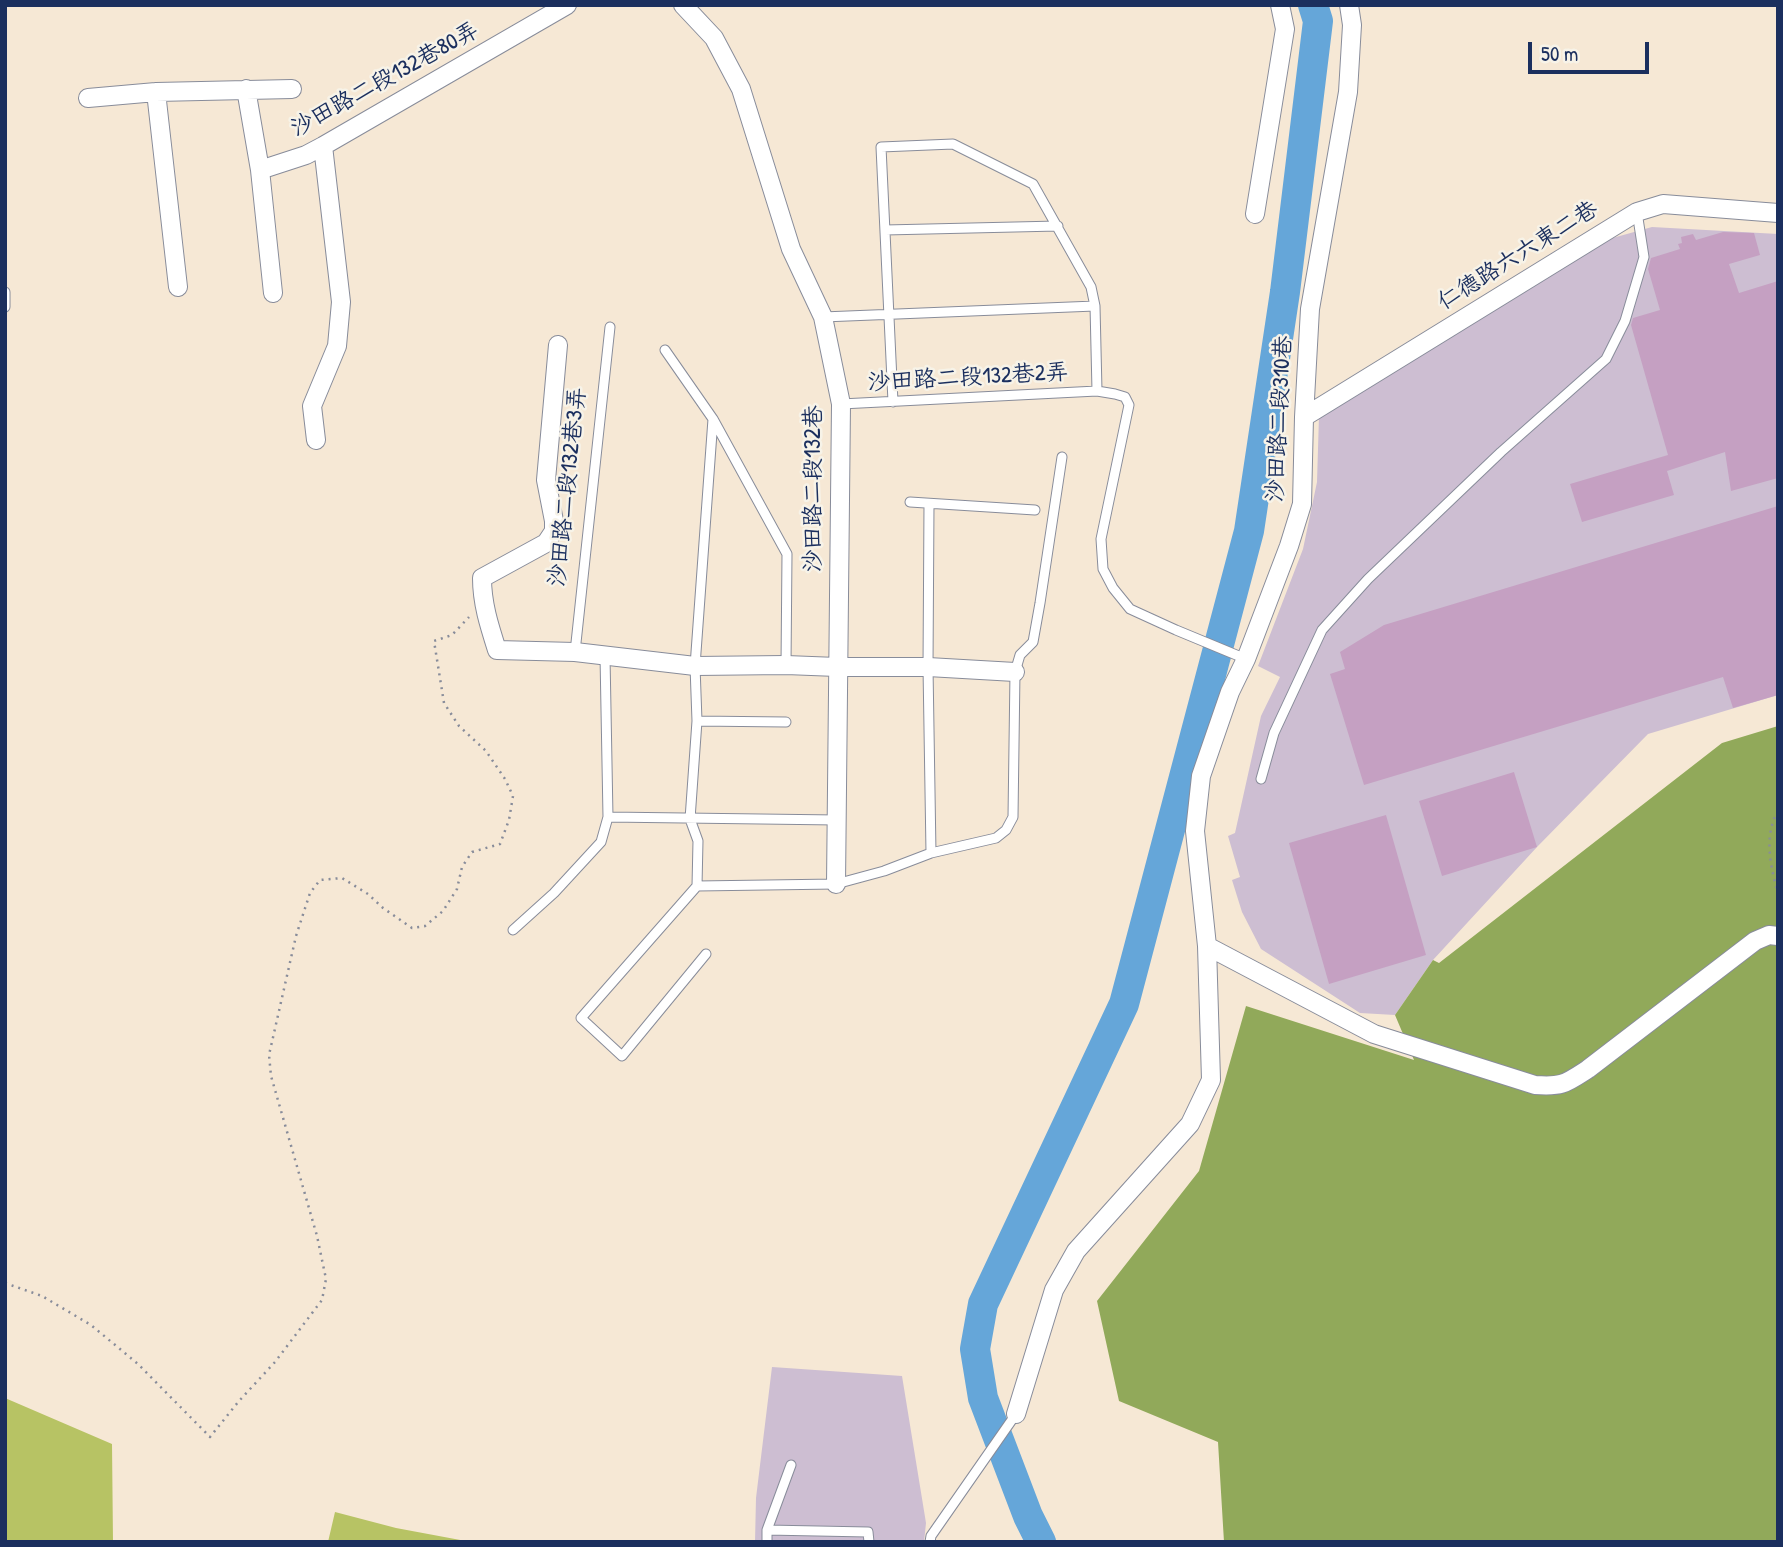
<!DOCTYPE html>
<html>
<head>
<meta charset="utf-8">
<style>
	body { margin:0 }
	#map { position:relative; width:1783px; height:1547px; overflow:hidden; background:#f6e8d5; font-family:"Patrick Hand",sans-serif }
	canvas { display:block }
	.frame { position:absolute; inset:0; border:7px solid #1b2f5e; pointer-events:none }
	.scale { position:absolute; left:1528px; top:42px; width:121px; height:32px; box-sizing:border-box; border:4px solid #1b2f5e; border-top:0; padding-left:9px; font-size:21px; line-height:24px; white-space:nowrap; color:#1b2f5e; -webkit-text-stroke:5px #f7f3e8; paint-order:stroke }
</style>
</head>
<body>
<div id="map">
<canvas width="1783" height="1547"></canvas>
<div class="frame"></div>
<div class="scale">50 m</div>
</div>
<script>
const ctx = document.querySelector('canvas').getContext('2d');
ctx.lineJoin = 'round';
function fill(path, color) { ctx.fillStyle = color; ctx.fill(path, 'evenodd'); }
function stroke(path, color, width, dash) { ctx.strokeStyle = color; ctx.lineWidth = width; ctx.lineCap = dash ? 'butt' : 'round'; ctx.setLineDash(dash || []); ctx.stroke(path); }
function write(font, color, halo, rows, align = 'center') {
  ctx.font = font + ' "Patrick Hand","LXGW WenKai TC",sans-serif'; ctx.lineWidth = 5; ctx.setLineDash([]); ctx.textBaseline = 'middle'; ctx.strokeStyle = halo; ctx.fillStyle = color; for (const [text, x, y, turn = 0] of rows) {
    ctx.save(); ctx.translate(x, y); ctx.rotate((+turn || 0) * Math.PI / 180); ctx.textAlign = isNaN(turn) ? turn : align; if (halo) ctx.strokeText(text, 0, 0); ctx.fillText(text, 0, 0); ctx.restore();
  }
}
const industrial = new Path2D(`
	M1652 227 1778 234V695L1648 734 1537 847 1433 960 1395 1015 1360 1013 1261 949 1242 912 1232 880 1240 877 1228 836 1235 833 1261 716 1280 677 1258 666 1303 549 1317 482 1319 416 1609 239Z
	M772 1367 902 1376 926 1523 924 1542H755L756 1498Z`);
const green = new Path2D(`
	M5 1398 112 1444 113 1542H5Z
	M335 1512 396 1528 471 1542H328Z`);
const forest = new Path2D(`
	M1778 726V1542H1224L1218 1442 1119 1401 1097 1301 1199 1171 1246 1006 1414 1060 1395 1015 1433 960 1439 963 1722 743Z`);
const river = new Path2D(`
	M1041 1542 1028 1516 983 1398 975 1349 983 1304 1124 1004 1249 531 1285 292 1318 21 1313 5`);
const building = new Path2D(`
	M1723 232 1754 233 1760 255 1729 264 1739 293 1778 281V478L1731 491 1725 452 1667 471 1674 495 1582 522 1570 484 1668 455 1631 325 1633 318 1660 310 1648 269 1651 258 1680 249 1678 244 1682 243 1681 237 1693 234 1696 240Z
	M1778 506V695L1733 708 1723 677 1364 785 1330 674 1345 669 1340 652 1384 625Z
	M1514 772 1537 847 1442 876 1419 801Z
	M1386 815 1426 955 1329 984 1289 843Z`);
const path = new Path2D(`
	M1778 811C1763 836 1771 868 1778 894
	M5 1283 42 1296 91 1325 138 1364 210 1437 239 1401 275 1362 322 1300 326 1279 317 1236 271 1076 269 1055 296 936 310 893 320 880 342 878 368 894 383 908 412 928 425 926 443 911 457 889 462 867 472 852 500 844 509 820 513 796 505 779 486 751 459 726 444 703 434 641 452 635 469 617`);
const lane = new Path2D(`
	M885 230 1058 226
	M5 292V307
	M823 317 1095 306
	M665 350 713 419 787 554 786 665
	M893 402 881 147 953 144 1033 184 1091 287 1095 306 1097 391
	M841 404 1097 391 1115 394 1125 397 1129 405 1101 539 1103 569 1113 588 1130 609 1176 630 1246 659
	M910 502 1035 510
	M929 504 928 667 931 853
	M575 652 610 327
	M697 721 786 722
	M1261 779 1274 733 1322 630 1368 579 1501 452 1606 359 1625 321 1644 257 1637 212
	M608 817 837 820
	M697 886 698 841 690 819 697 721 695 666 713 419
	M513 930 554 893 601 842 608 817 605 656
	M706 954 622 1056 581 1018 697 886 836 884 884 871 931 853 996 838 1006 830 1013 817 1015 672 1020 655 1033 642 1040 603 1062 457
	M767 1530 791 1465
	M767 1542V1530L868 1532 869 1542
	M930 1542 931 1536 1016 1414`);
const street = new Path2D(`
	M683 5 714 38 741 89 791 249 823 317 841 404 836 884
	M246 89 260 170 273 293
	M156 92 178 287
	M88 98 156 92 292 89
	M260 170 306 155 323 146 567 5
	M1255 214 1285 29 1280 5
	M558 345 546 480 554 521V531L546 543 482 578C482 603 489 625 497 650L575 652 695 666 786 665 837 667H928L1015 672
	M1304 417 1637 212 1663 204 1778 213
	M316 440 312 406 337 346 341 302 323 146
	M1207 946 1374 1034 1535 1085C1562 1087 1565 1084 1588 1069L1755 941 1769 935 1778 936
	M1016 1414 1054 1290 1076 1251 1190 1124 1211 1080 1207 946 1195 831 1201 776 1230 692 1246 659 1289 546 1302 504 1304 417 1310 309 1348 92 1352 25 1349 5`);
const streetNames = [
	["沙田路二段132巷80弄",385,80,-29],
	["仁德路六六東二巷",1518,256,-32],
	["沙田路二段132巷2弄",968,378,-3],
	["沙田路二段310巷",1280,419,-87],
	["沙田路二段132巷3弄",568,487,-84],
	["沙田路二段132巷",814,489,-90]
];
fill(industrial, '#cdbed2');
fill(green, '#b7c364');
fill(forest, '#91a95a');
stroke(river, '#65a6d9', 30);
fill(building, '#c5a0c2');
stroke(lane, '#888c9a', 11);
stroke(street, '#888c9a', 20);
stroke(path, '#888c9a', 2.5, [2, 5]);
stroke(lane, '#fff', 9);
stroke(street, '#fff', 18);
write('23px', '#1b2f5e', '#f7f3e8', streetNames);
</script>
</body>
</html>
